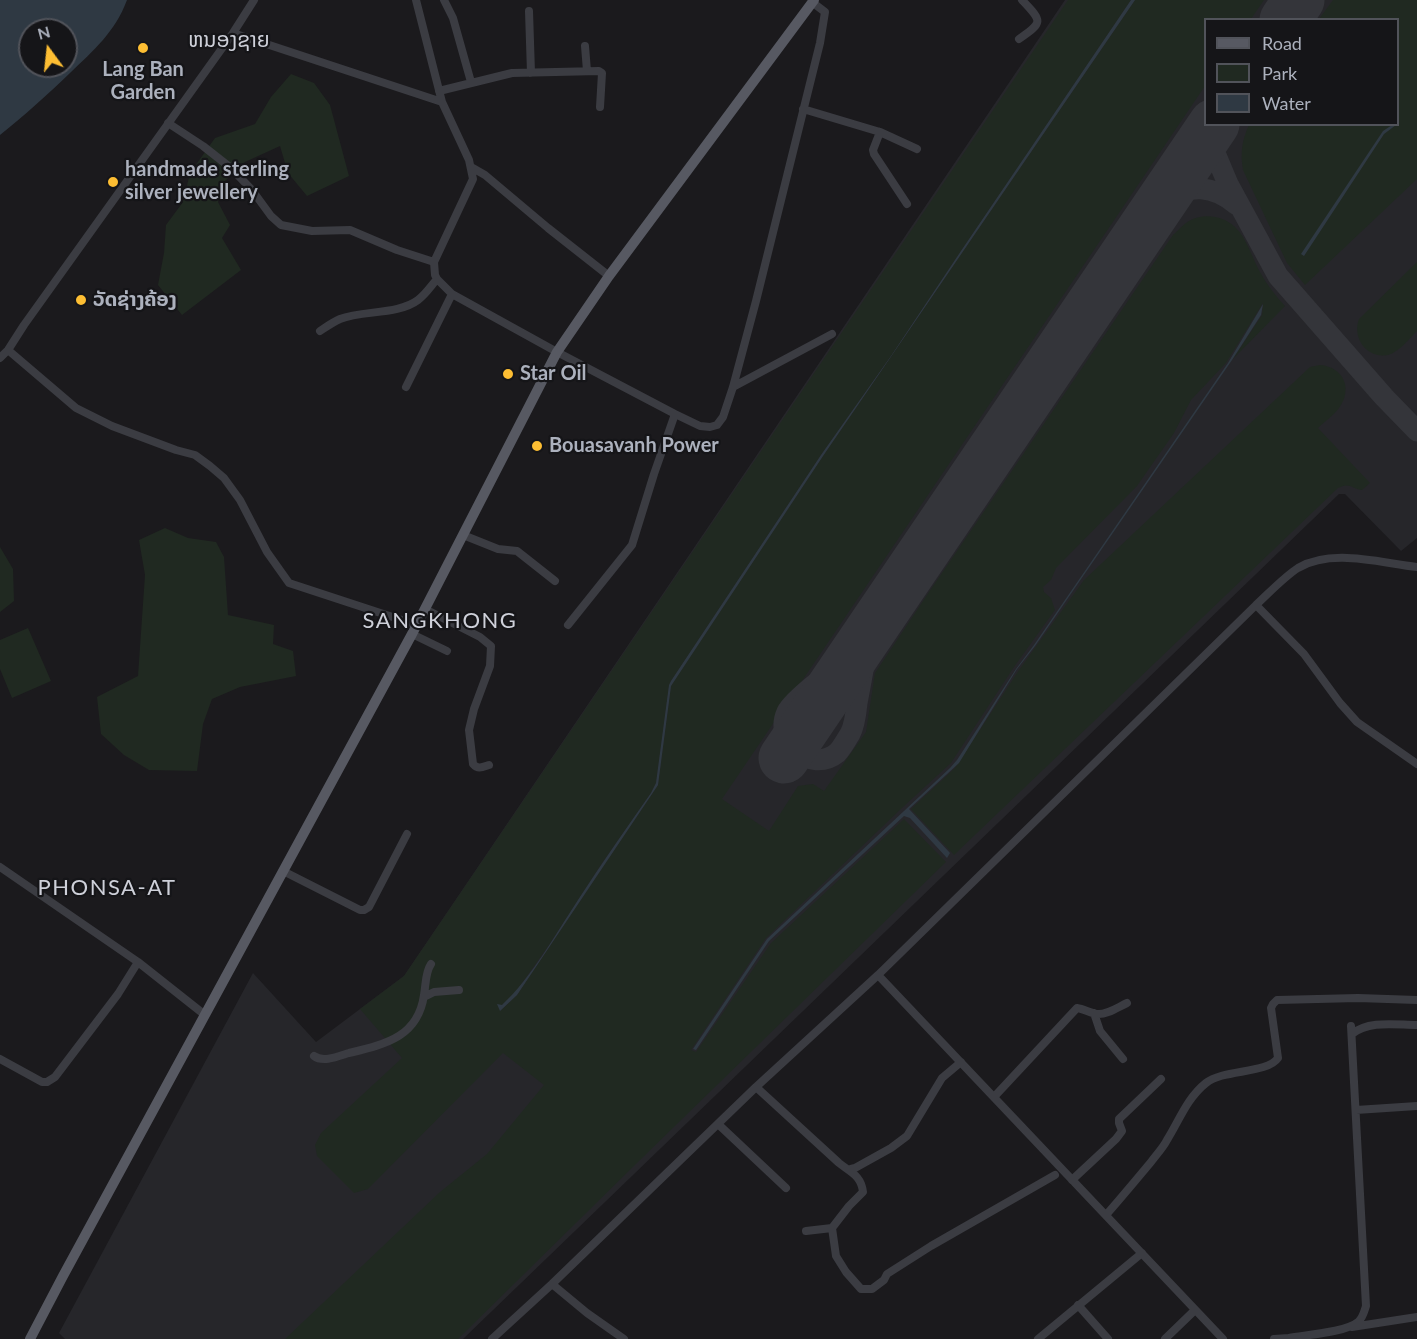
<!DOCTYPE html>
<html>
<head>
<meta charset="utf-8">
<style>
	body { margin:0 }
	#map { position:relative; width:1417px; height:1339px; overflow:hidden; background:#1b1a1d; font-family:Lato,sans-serif }
	canvas { display:block }
	.legend { position:absolute; left:1204px; top:18px; width:195px; height:108px; box-sizing:border-box; background:#151518; border:2px solid #51535a; margin:0; padding:8px 10px; list-style:none; font-size:18px; color:#acb1bd }
	.legend li { display:flex; align-items:center; gap:12px; height:30px }
	.legend b { width:30px; border:2px solid #51535a }
	.north { position:absolute; left:18px; top:18px; width:60px; height:60px; box-sizing:border-box; background:#151518; border:2px solid #51535a; border-radius:50%; rotate:345deg; font-size:16px; font-weight:700; line-height:24px; text-align:center; color:#acb1bd }
	.north::after { content:''; display:block; margin:auto; width:21px; height:27px; background:#fdbe33; clip-path:polygon(50% 0,100% 100%,50% 72%,0 100%) }
</style>
</head>
<body>
<div id="map">
<canvas width="1417" height="1339"></canvas>
<ul class="legend">
<li><b style="height:8px;background:#575962"></b>Road</li>
<li><b style="height:16px;background:#202921"></b>Park</li>
<li><b style="height:16px;background:#2f3943"></b>Water</li>
</ul>
<div class="north">N</div>
</div>
<script>
const ctx = document.querySelector('canvas').getContext('2d');
ctx.lineJoin = 'round';
function fill(path, color) { ctx.fillStyle = color; ctx.fill(path, 'evenodd'); }
function stroke(path, color, width, dash) { ctx.strokeStyle = color; ctx.lineWidth = width; ctx.lineCap = dash ? 'butt' : 'round'; ctx.setLineDash(dash || []); ctx.stroke(path); }
function write(font, color, halo, rows, align = 'center') {
  ctx.font = font + ' Lato,"Noto Sans Lao",sans-serif'; ctx.lineWidth = 4.5; ctx.setLineDash([]); ctx.textBaseline = 'middle'; ctx.strokeStyle = halo; ctx.fillStyle = color; for (const [text, x, y, turn = 0] of rows) {
    ctx.save(); ctx.translate(x, y); ctx.rotate((+turn || 0) * Math.PI / 180); ctx.textAlign = isNaN(turn) ? turn : align; if (halo) ctx.strokeText(text, 0, 0); ctx.fillText(text, 0, 0); ctx.restore();
  }
}
const built = new Path2D(`
	M1065 0H1417V538L1401 551 1345 494H1339L463 1339H65L59 1333 253 973 316 1042 404 976ZM1206 20H1398V124H1206Z`);
const green = new Path2D(`
	M1068 0H1131L961 251 891 356 821 455 671 681 669 686 656 783 651 793 600 866 549 945 515 993 502 1005 500 1011 517 995 658 785 671 686 674 681 823 456 1135 0H1264L1251 19 1206 20 1205 86 722 799 769 831 798 786 813 784 824 791 866 732 875 673 929 592 1173 235C1179 230 1184 223 1191 220 1204 213 1224 216 1235 227 1247 238 1252 258 1260 272 1267 285 1275 295 1285 306L1233 359 1262 315 1263 303 1226 363 1191 400 1174 433 1137 486 1056 568 1051 580 1043 587 1044 592 1051 598 1055 610 1014 667 951 763 902 808 766 938 691 1050 696 1052 771 943 904 819 946 862 638 1162 458 1339H285L440 1192 487 1154 544 1085 503 1053 368 1189 354 1193 317 1156 315 1145 321 1133 402 1058 360 1009 404 976Z
	M1333 0H1417V179L1305 285 1287 263 1243 170C1240 153 1242 140 1249 125L1398 124V20L1319 19Z
	M291 74 314 83 330 105 349 176 307 196 288 173 280 146 245 162 223 183 218 202 230 225 222 238 241 270 182 315 158 285 164 253 166 225 183 202 190 173 215 138 255 124 271 97Z
	M1417 262V331C1409 339 1399 352 1388 355 1366 359 1352 337 1359 319Z
	M1320 365C1344 367 1353 389 1339 408 1333 416 1324 422 1318 428L1370 483 1362 490C1350 488 1350 482 1338 488L954 855 911 809 955 768 1019 670 1084 580 1310 367Z
	M165 528 188 538 216 542 224 557 228 615 274 625 273 644 293 651 296 676 240 687 212 699 203 724 197 771 149 770 124 755 101 734 97 697 138 676 145 575 139 540Z
	M0 547 13 569 14 601 0 612Z
	M28 628 51 681 12 698 0 669V640Z`);
const water = new Path2D(`
	M0 0H127C115 32 94 50 70 73 47 95 25 115 0 135ZM30 30H66V66H30Z
	M1131 0H1135L823 456 671 686 658 785 517 995 500 1011 497 1004 502 1005C532 977 555 935 578 900 601 864 626 829 651 793L656 783 669 685 671 681 821 455 891 356 961 251Z
	M1392 125H1396L1384 134 1304 256 1301 254 1383 131Z
	M1263 304 1261 315 1232 360 1108 540 1079 582 1035 646 1017 669 959 763 909 809 950 853 947 858 910 818 904 816 769 941 696 1050 693 1049 767 939 950 768 957 760 1016 669 1034 645 1228 363Z`);
const taxiway = new Path2D(`
	M1207 134 1228 184 1278 276 1384 397 1417 431
	M1163 199C1191 185 1212 184 1237 205
	M853 656C839 665 793 699 787 712 773 742 811 774 837 753 842 748 846 740 850 734 855 725 856 713 857 703 861 682 865 661 868 640L873 626 880 616`);
const runway = new Path2D(`
	M1285 20 1299 0
	M784 758 1214 124`);
const minor = new Path2D(`
	M416 0 442 102 469 160 473 179 434 262 435 275 437 279 452 294 557 352 675 414 700 426 710 427 717 425 723 417 733 387 756 301 820 43 825 12 812 2
	M444 0 453 18 471 82
	M529 11 531 73
	M233 33 442 102
	M1019 39C1044 22 1042 21 1022 0
	M585 46 587 71
	M439 91 512 73 599 71 602 73 600 107
	M803 109 880 132 917 149
	M168 123 203 146 231 168 252 190 271 216 281 225 312 231 350 230 397 250 434 262
	M880 132 873 150 874 154 907 204
	M471 167 485 175 548 228 609 276
	M320 331C326 327 333 322 340 319 363 310 398 315 418 300 426 294 431 286 437 279
	M8 350 76 408 112 426 176 450 195 455 210 466 224 478 240 500 267 552 289 583 417 625
	M0 358 8 350 24 325 233 33 254 0
	M406 387 452 294
	M733 387 832 334
	M463 535 498 549 517 551 555 581
	M1256 605 1304 654 1340 703 1357 722 1417 764
	M425 609 480 637 491 646 490 666 474 709 469 730 473 764C478 770 483 767 489 765
	M568 625 632 545 654 474 675 414
	M412 634 447 651
	M0 867 138 962 205 1015
	M283 871 360 910H364L369 907 407 834
	M878 975 1223 1339
	M424 997 434 992 459 990
	M1094 1013 1100 1031 1123 1059
	M1352 1034C1369 1020 1396 1025 1417 1025
	M314 1056C323 1063 339 1056 349 1053 386 1044 418 1037 424 995 426 984 425 973 431 964
	M0 1059 42 1082H47L55 1077 118 994 138 962
	M756 1087 839 1163C850 1172 861 1175 863 1192L849 1206 832 1228 836 1256 846 1272 861 1289H872L884 1280 887 1274 931 1246 1055 1175
	M994 1097 1077 1008C1084 1009 1090 1013 1097 1014 1107 1015 1118 1007 1127 1003
	M1356 1110 1417 1106
	M718 1124 786 1188
	M851 1169 855 1168 891 1148 907 1136 942 1078 961 1062
	M1072 1180 1116 1139 1122 1131 1119 1123V1119L1161 1079
	M1106 1215C1121 1198 1136 1180 1151 1162 1156 1155 1163 1148 1167 1140 1179 1121 1187 1098 1206 1083 1223 1069 1267 1074 1278 1058L1271 1008 1273 1004 1277 1000 1358 998 1417 1000
	M806 1231 832 1228
	M552 1284 587 1313 624 1339
	M1078 1305 1108 1339
	M1352 1327 1417 1317
	M1289 1338C1305 1335 1347 1332 1358 1322 1363 1318 1364 1312 1366 1306L1351 1026
	M492 1339 552 1284 756 1087 878 975 1256 605C1269 593 1284 577 1298 568 1332 548 1380 563 1417 567
	M1038 1339 1142 1253
	M1165 1339 1195 1310
	M1274 1339 1289 1338 1294 1339`);
const major = new Path2D(`
	M30 1339 63 1276 412 634 557 352 609 276 814 0`);
const markers = [
	[143,48,6,"#fdbe33"],
	[113,182,6,"#fdbe33"],
	[81,300,6,"#fdbe33"],
	[508,374,6,"#fdbe33"],
	[537,446,6,"#fdbe33"]
];
const poiNames = [
	["Lang Ban",143,70,"center"],
	["Garden",143,93,"center"],
	["handmade sterling",125,170],
	["silver jewellery",125,193],
	["ວັດຊ່າງຄ້ອງ",93,300],
	["Star Oil",520,374],
	["Bouasavanh Power",549,446]
];
const neighbourhoodNames = [
	["ຫນອງຊາຍ",229,40]
];
const quarterNames = [
	["SANGKHONG",440,621],
	["PHONSA-AT",107,888]
];
fill(built, '#26262a');
fill(green, '#202921');
fill(water, '#2f3943');
stroke(taxiway, '#34353a', 21);
stroke(runway, '#34353a', 51);
stroke(minor, '#3b3c42', 8);
stroke(major, '#575962', 10);
for (const [x, y, r, color] of markers) { const dot = new Path2D(); dot.arc(x, y, r, 0, 2 * Math.PI); ctx.fillStyle = color; ctx.fill(dot); stroke(dot, '#151518', 2); }
write('bold 20px', '#acb1bd', '#151518', poiNames, 'left');
write('21px', '#ced0d9', '#151518', neighbourhoodNames);
ctx.letterSpacing = '1.5px';
write('22px', '#ced0d9', '#151518', quarterNames);
ctx.letterSpacing = '0px';
</script>
</body>
</html>
